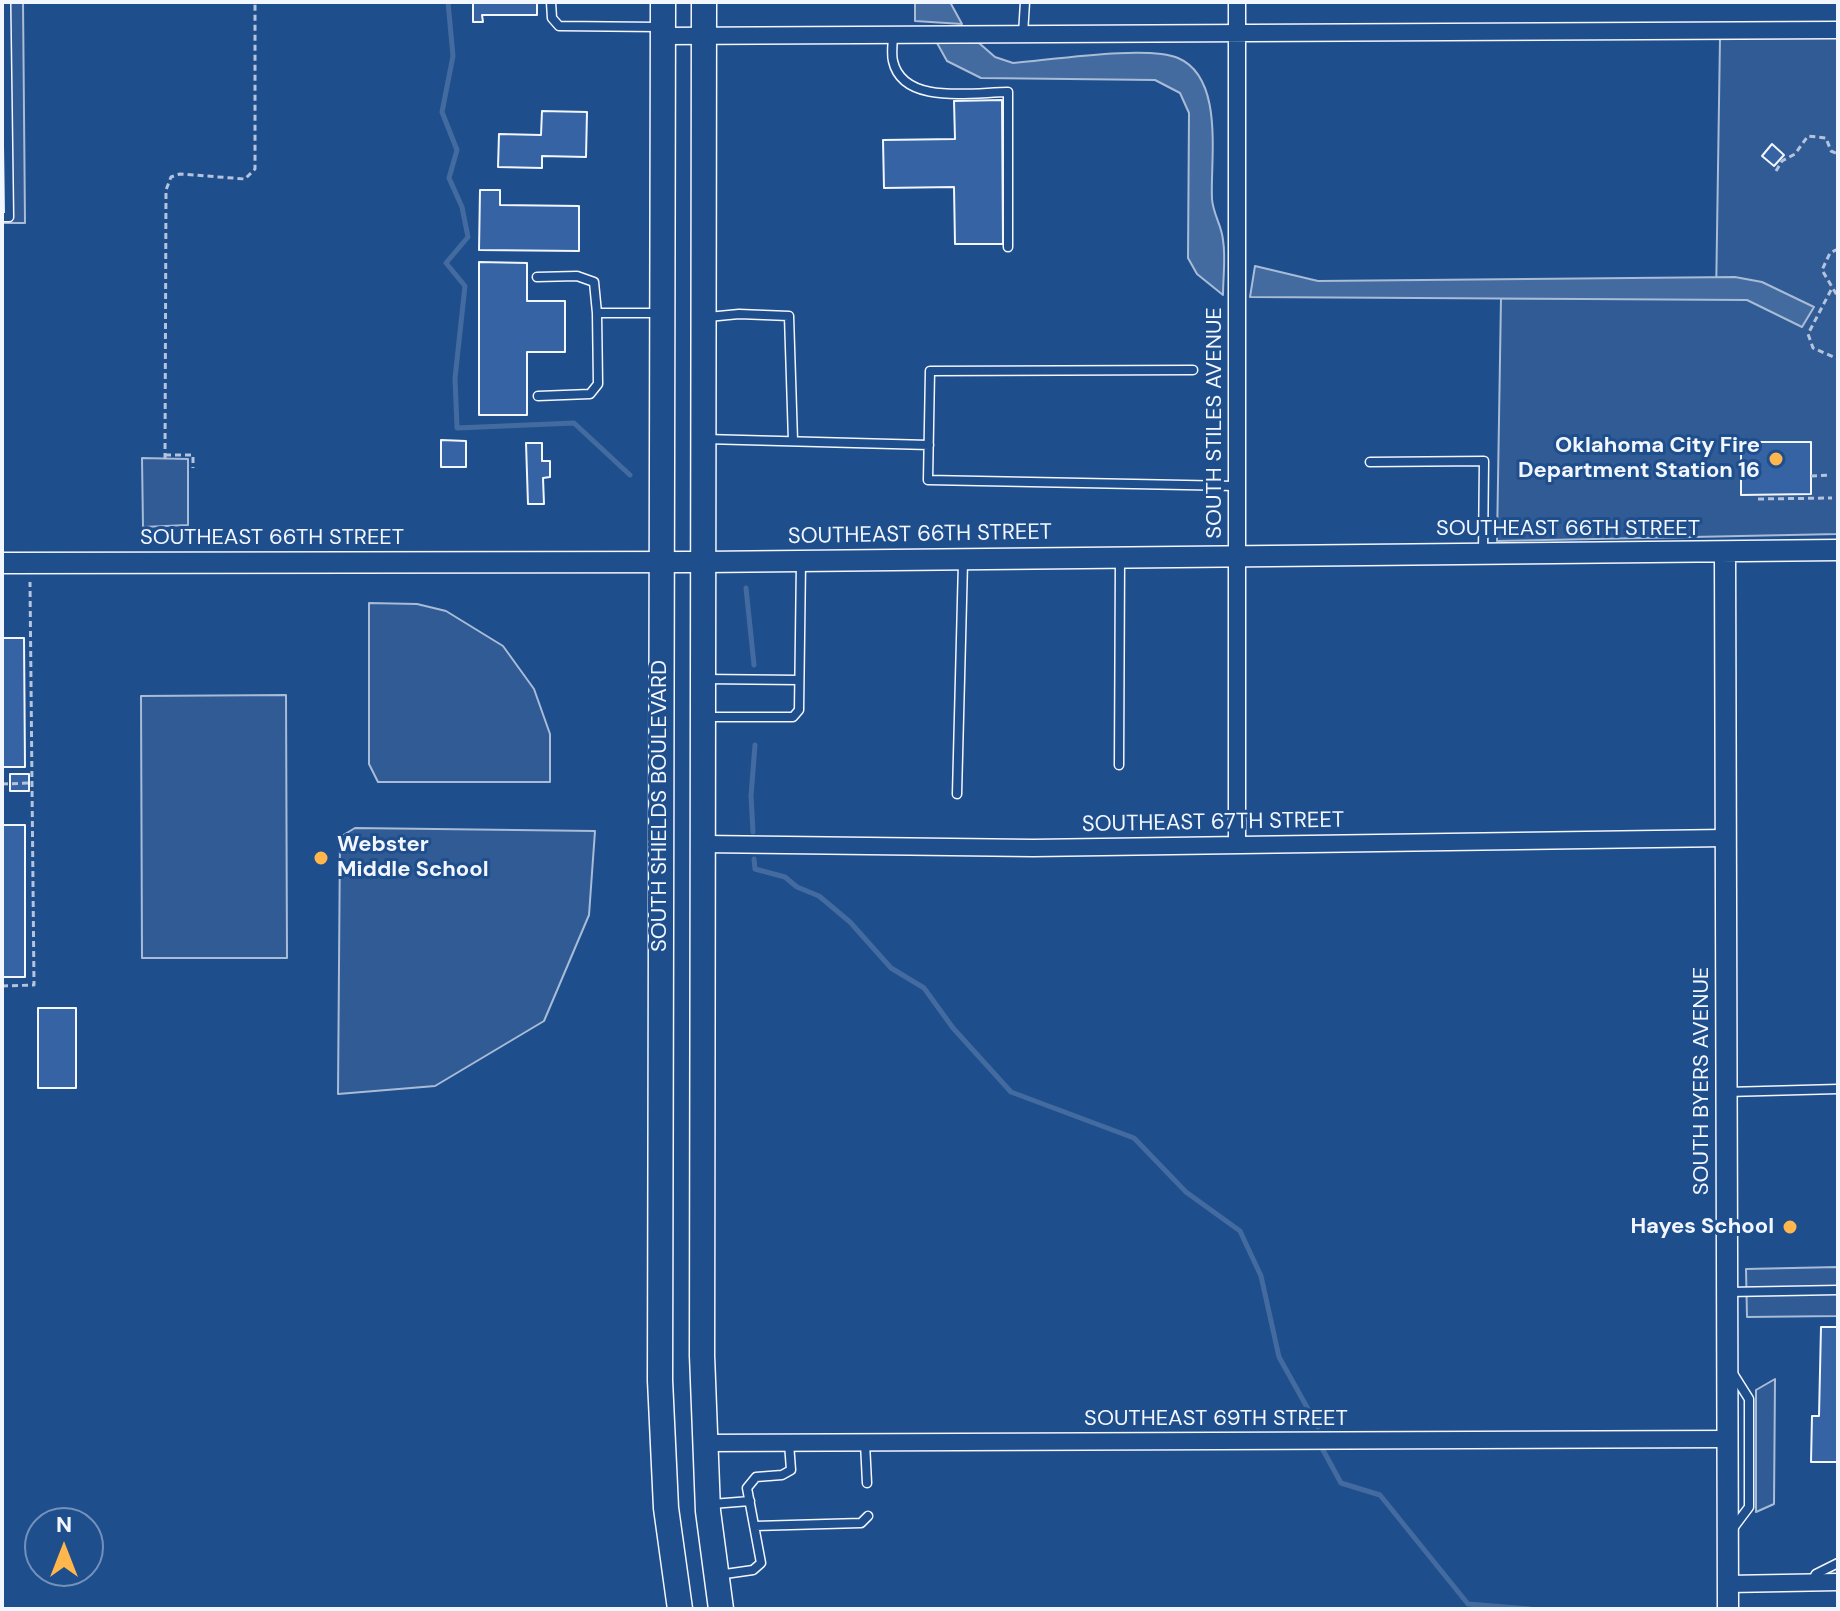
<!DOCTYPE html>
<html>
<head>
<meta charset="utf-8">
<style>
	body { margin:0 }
	#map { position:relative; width:1840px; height:1611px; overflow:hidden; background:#1f4e8c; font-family:"DM Sans",sans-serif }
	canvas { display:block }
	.frame { position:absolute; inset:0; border:4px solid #f2f6ff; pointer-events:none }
	.north { position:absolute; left:24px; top:1507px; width:80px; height:80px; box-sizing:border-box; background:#1f4e8c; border:2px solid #7391ba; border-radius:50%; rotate:0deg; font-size:22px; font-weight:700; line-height:32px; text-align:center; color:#f2f6ff }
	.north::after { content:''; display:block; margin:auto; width:28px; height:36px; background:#ffb74d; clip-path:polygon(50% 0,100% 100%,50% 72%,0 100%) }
</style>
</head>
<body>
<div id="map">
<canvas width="1840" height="1611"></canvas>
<div class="frame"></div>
<div class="north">N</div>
</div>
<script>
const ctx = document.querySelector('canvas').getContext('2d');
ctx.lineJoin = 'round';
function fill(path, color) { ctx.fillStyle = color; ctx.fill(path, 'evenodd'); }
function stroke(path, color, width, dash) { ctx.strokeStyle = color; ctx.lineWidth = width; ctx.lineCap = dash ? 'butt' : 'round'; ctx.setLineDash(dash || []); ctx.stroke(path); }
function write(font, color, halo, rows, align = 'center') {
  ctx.font = font + ' "DM Sans",sans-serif'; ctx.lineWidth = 6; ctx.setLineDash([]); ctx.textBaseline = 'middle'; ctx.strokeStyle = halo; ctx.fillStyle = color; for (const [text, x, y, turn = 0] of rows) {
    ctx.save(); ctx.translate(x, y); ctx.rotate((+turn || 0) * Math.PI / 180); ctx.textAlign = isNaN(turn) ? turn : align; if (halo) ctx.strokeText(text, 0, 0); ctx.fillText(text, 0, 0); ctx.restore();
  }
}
const built = new Path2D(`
	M2 2H23L25 223H2Z
	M1720 38H1838V534L1497 541 1501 298 1716 299Z
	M142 458 188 459V525L143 527Z
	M369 603 417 604 446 611 503 646 534 689 550 734V782H378L369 764Z
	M286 695 287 958H142L141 696Z
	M355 828 595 831 589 915 544 1021 435 1086 338 1094 340 837Z
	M1838 1267V1316L1747 1317 1746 1269Z
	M1775 1379 1774 1504 1756 1512V1390Z`);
const water = new Path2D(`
	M915 2H950L962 24 915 21Z
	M937 43H979L995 57 1013 63C1051 60 1147 45 1178 58 1225 78 1210 160 1212 199 1213 214 1222 226 1223 240 1226 258 1223 277 1223 295L1197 274 1188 258 1189 113 1180 93 1155 80 981 78 947 61Z
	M1255 266 1318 281 1735 277 1762 282 1814 307 1802 327 1747 300 1250 297Z`);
const stream = new Path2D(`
	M448 2 453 56 442 112 457 150 449 178 462 207 468 237 446 263 465 286 455 378 457 428 574 423 630 475
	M746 588 754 665
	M753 832 751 796 755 745
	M754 859 755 869 785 877 797 887 819 896 850 922 891 968 924 988 953 1028 1011 1092 1134 1138 1186 1192 1240 1231 1261 1276 1279 1357 1318 1427
	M1323 1450 1341 1483 1380 1495 1468 1604 1530 1609`);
const building = new Path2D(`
	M473 2H537V15H482L483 22H473Z
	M1002 100 1003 244H955L954 187 884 188 883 140 955 139 954 101Z
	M542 111 587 112 586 157 542 156V168L498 167 499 134 541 135Z
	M1772 144 1784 155 1774 166 1762 156Z
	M480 190H500V205L579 206V251L479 250Z
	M479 262 527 263V301H565V352H527V415H479Z
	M441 440 466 441V467H441Z
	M1741 442H1811V494L1741 495Z
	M526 443H542V461H550V477L543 478 544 504H528Z
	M2 638H24L25 767H2Z
	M10 774H29V791H10Z
	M2 825H25V977H2Z
	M38 1008H76V1088H38Z
	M1821 1327H1838V1462H1811L1812 1416H1819Z`);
const path = new Path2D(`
	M1776 171 1782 161 1795 154 1808 136 1826 138 1831 151 1838 154
	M1838 249 1830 253 1822 270 1838 297
	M1831 290 1808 334 1813 348 1838 359
	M165 455H193V468
	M165 459 166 190 171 177 180 174 245 179 255 169V2
	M1811 476 1831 475
	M1758 499 1832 498
	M2 784 30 783
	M2 986 34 985 30 582`);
const service = new Path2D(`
	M551 2 552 18 559 26 659 27
	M1023 34 1025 2
	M893 35C893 43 891 53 893 61 903 106 974 92 1008 92V247
	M2 217H9L6 2
	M537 277 577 276 594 282 597 313
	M708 317 739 314 789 316 793 441
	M1193 370 930 371 928 480 1236 486
	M538 396 590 394 598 384 597 313H658
	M705 439 929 445
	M1370 462 1484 461 1483 553
	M704 679 799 680
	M708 717H793L799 710 801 562
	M1119 765 1120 557
	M957 794 963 562
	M1727 1092 1838 1089
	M1728 1292 1838 1290
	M865 1443 867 1483
	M712 1504 750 1501
	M755 1526 861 1523 868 1516
	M1731 1531 1749 1507V1399L1732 1372
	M718 1575 753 1570 761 1563 747 1488 756 1477 782 1475 791 1470 789 1443
	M1811 1583 1816 1574 1838 1563`);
const minor = new Path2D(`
	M1237 2V845
	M663 36 1838 30
	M703 844 1033 848 1725 838
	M704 1443 1728 1439
	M1728 1584 1838 1582`);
const tertiary = new Path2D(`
	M1725 552 1728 1609
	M2 563 704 562 1838 550`);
const primary = new Path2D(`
	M663 2 660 1380 666 1508 680 1609
	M704 2 702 1355 708 1511 721 1609`);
const markers = [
	[1776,459,8,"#ffb74d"],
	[321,858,8,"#ffb74d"],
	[1790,1227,8,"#ffb74d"]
];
const streetNames = [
	["SOUTH STILES AVENUE",1215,423,-90],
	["SOUTHEAST 66TH STREET",1568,529],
	["SOUTHEAST 66TH STREET",920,535,-1],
	["SOUTHEAST 66TH STREET",272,538],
	["SOUTH SHIELDS BOULEVARD",660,806,-90],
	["SOUTHEAST 67TH STREET",1213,823,-1],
	["SOUTH BYERS AVENUE",1702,1081,-90],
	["SOUTHEAST 69TH STREET",1216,1419]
];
const poiNames = [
	["Oklahoma City Fire",1760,446],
	["Department Station 16",1760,471],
	["Webster",337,845,"left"],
	["Middle School",337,870,"left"],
	["Hayes School",1774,1227]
];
fill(built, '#305b95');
stroke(built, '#a8bbd7', 2);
fill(water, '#446ba0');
stroke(water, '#a8bbd7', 2);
stroke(stream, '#446ba0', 5);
fill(building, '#3563a3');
stroke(building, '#f2f6ff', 2);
stroke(service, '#f2f6ff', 11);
stroke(minor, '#f2f6ff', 19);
stroke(tertiary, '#f2f6ff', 23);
stroke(primary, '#f2f6ff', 27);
stroke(path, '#b3c4dc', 3, [6, 4]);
stroke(service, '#1f4e8c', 8);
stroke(minor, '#1f4e8c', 16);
stroke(tertiary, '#1f4e8c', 20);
stroke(primary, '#1f4e8c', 24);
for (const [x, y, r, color] of markers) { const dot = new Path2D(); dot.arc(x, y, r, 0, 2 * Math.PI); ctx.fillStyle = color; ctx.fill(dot); stroke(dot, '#1f4e8c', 3); }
write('22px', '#f2f6ff', '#1f4e8c', streetNames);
write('bold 22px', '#f2f6ff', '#1f4e8c', poiNames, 'right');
</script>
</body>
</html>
